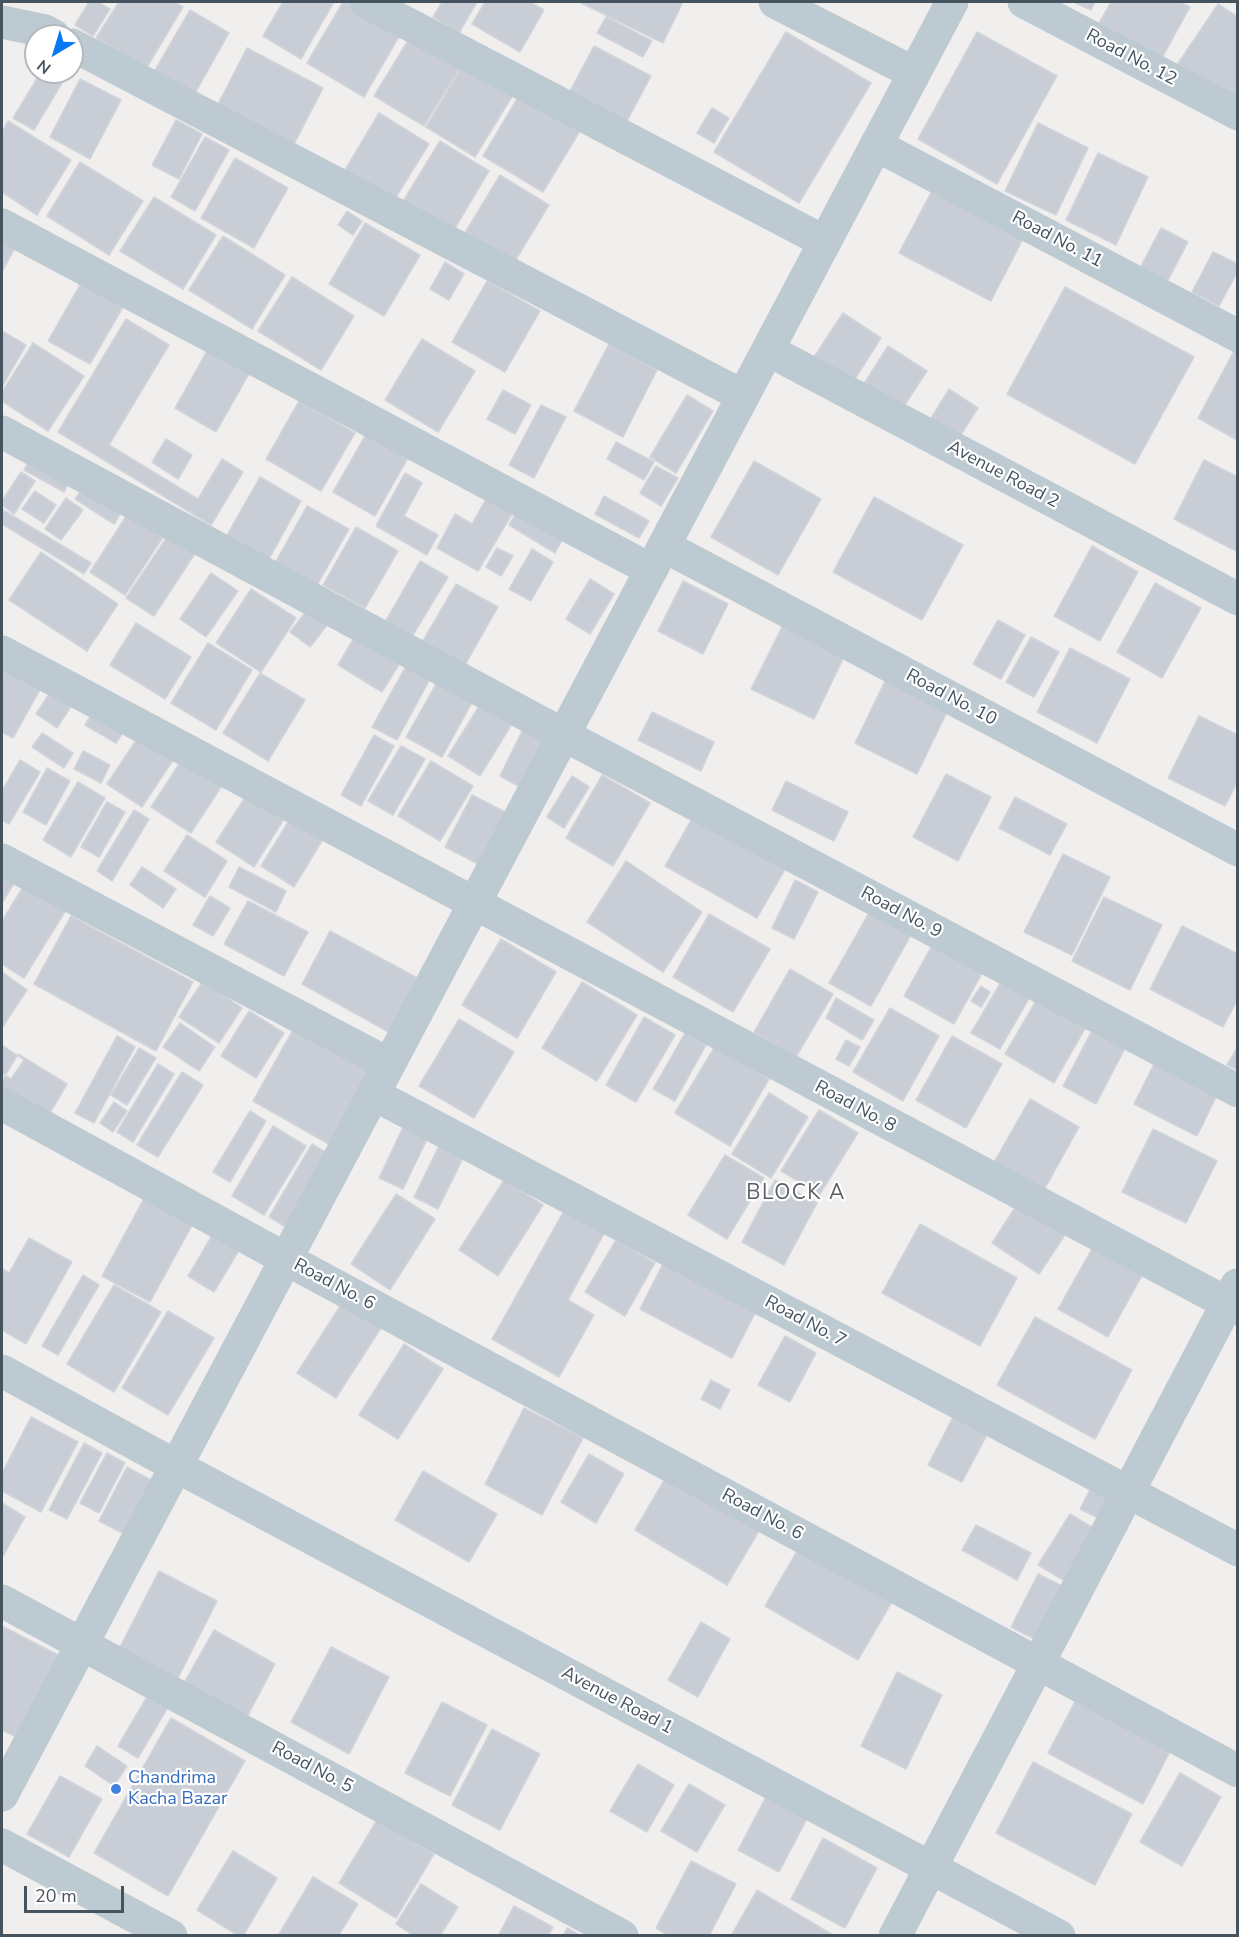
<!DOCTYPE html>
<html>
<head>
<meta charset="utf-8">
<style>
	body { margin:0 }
	#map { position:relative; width:1239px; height:1937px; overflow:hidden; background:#f1eeee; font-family:"Nunito Sans",sans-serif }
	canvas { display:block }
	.frame { position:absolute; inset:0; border:3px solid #44535e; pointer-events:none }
	.north { position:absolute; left:24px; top:24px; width:60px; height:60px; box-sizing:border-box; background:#fff; border:2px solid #b4babf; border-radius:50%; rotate:218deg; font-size:16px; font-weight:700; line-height:24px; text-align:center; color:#44535e }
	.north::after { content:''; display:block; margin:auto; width:21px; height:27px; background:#0478f5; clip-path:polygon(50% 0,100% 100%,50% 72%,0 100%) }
	.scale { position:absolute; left:24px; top:1886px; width:100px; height:27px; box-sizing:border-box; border:3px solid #44535e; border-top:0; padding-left:8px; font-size:18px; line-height:21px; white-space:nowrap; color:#44535e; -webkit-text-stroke:4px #fff; paint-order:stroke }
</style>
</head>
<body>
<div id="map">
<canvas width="1239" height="1937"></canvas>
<div class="frame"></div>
<div class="north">N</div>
<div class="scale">20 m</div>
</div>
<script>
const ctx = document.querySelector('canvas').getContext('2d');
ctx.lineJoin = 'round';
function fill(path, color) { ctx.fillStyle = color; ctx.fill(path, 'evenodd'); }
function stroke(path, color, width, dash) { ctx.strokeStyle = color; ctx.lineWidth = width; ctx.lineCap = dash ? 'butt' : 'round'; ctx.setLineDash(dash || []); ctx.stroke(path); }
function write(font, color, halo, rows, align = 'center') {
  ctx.font = font + ' "Nunito Sans",sans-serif'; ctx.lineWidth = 4.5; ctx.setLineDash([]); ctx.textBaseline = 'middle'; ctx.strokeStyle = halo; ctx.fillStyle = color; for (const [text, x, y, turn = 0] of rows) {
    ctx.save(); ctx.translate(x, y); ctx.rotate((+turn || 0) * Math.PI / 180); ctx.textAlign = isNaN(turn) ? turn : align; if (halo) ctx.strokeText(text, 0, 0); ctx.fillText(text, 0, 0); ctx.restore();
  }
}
const building = new Path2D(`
	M89 2H98L110 9 93 36 75 25Z
	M119 2H174L183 7 146 69 96 38Z
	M283 2H334L301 59 263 36Z
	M343 2H346L401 33 364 97 307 63Z
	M442 2H477L459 33 433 17Z
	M485 2H530L544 10 520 52 472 24Z
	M579 2H683L663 43Z
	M1073 2H1095L1091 10Z
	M1111 2H1180L1190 7 1162 58 1099 23Z
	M1218 4 1238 17V106L1177 65Z
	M190 10 229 33 194 95 154 72Z
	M606 17 652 41 643 57 597 33Z
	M786 32 871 83 799 203 714 152Z
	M977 32 1057 76 997 184 918 139Z
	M412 34 462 64 424 126 374 96Z
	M594 46 651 76 627 121 570 91Z
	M247 48 323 88 292 148 216 108Z
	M463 65 513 95 475 157 426 127Z
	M41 72H60L66 76 34 130 13 118Z
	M80 79 121 100 90 159 50 137Z
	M520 94 580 131 543 192 483 156Z
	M712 108 729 118 714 143 697 133Z
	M379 113 429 144 391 205 342 175Z
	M176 120 202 134 179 179 152 165Z
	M8 121 71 160 37 215 2 192V132Z
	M1038 123 1088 148 1056 215 1005 191Z
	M205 137 229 150 195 211 171 197Z
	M440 141 489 171 452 233 402 203Z
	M1098 153 1148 177 1116 245 1066 220Z
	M235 158 288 188 254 248 201 218Z
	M80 162 143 201 109 255 47 216Z
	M500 175 549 205 512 266 463 236Z
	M935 185 1026 233 991 301 899 253Z
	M154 197 216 235 183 289 120 251Z
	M347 211 362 221 353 235 338 225Z
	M365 223 420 255 384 316 329 284Z
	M1161 228 1188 242 1167 282 1140 268Z
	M2 236 17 244 2 272Z
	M223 236 285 275 252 329 189 290Z
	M1213 252 1238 264V271L1219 306 1192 292Z
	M445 262 464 274 449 300 430 289Z
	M292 277 354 316 321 370 258 331Z
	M487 281 540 311 505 372 452 342Z
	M81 283 123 307 90 364 48 341Z
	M1065 287 1194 357 1135 464 1007 394Z
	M843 313 881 338 853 382 814 357Z
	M126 319 169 345 109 445 198 499 222 459 243 472 211 525 58 432Z
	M2 331 26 345 2 387Z
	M422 339 475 371 438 432 385 400Z
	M33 343 84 376 48 431 2 401V392Z
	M609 344 657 370 623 437 574 411Z
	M888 346 927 371 898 415 860 390Z
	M1235 349 1238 350V435L1235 439 1198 418Z
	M207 351 249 374 216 432 175 408Z
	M949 389 978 408 959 438 930 420Z
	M503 390 531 405 515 434 487 419Z
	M687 395 713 411 676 473 650 457Z
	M299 401 355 433 321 491 266 459Z
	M541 405 566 417 534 478 509 465Z
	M366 434 408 458 375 516 333 492Z
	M166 439 192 455 178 479 152 462Z
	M616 442 654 462 644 480 607 459Z
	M32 456 71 479 64 492 24 470Z
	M1204 460 1238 477V552L1174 519Z
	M754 461 821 499 778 575 711 537Z
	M656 466 678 478 661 506 640 493Z
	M21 472 35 481 14 514 2 505V501Z
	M405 473 422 483 404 516 438 535 427 555 376 526Z
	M260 477 301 501 269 559 227 535Z
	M83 488 121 513 114 524 75 499Z
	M35 491 56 505 44 523 22 509Z
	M604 496 649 521 639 538 595 514Z
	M874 497 963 545 922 620 833 572Z
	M66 498 83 510 61 540 45 529Z
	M486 499 512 514 478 571 437 548 455 514 472 524Z
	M307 506 349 529 316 587 275 563Z
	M519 507 565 535 555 553 509 525Z
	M3 510 91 563 84 574 2 524Z
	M127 515 163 537 125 595 90 572Z
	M356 527 398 551 365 608 323 585Z
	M169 534 196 552 154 616 126 598Z
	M1092 546 1138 572 1100 641 1054 616Z
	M497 548 513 556 501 576 486 567Z
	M532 549 553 562 531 601 509 589Z
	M41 552 118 604 87 651 9 600Z
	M420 561 448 577 410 640 384 624Z
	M211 573 238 591 206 637 180 619Z
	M590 579 614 594 590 634 566 619Z
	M683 581 728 604 703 654 658 631Z
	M1155 583 1201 608 1162 678 1117 652Z
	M456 584 498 607 465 665 423 641Z
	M251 589 296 618 261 672 216 643Z
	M311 605 331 620 310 647 290 632Z
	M998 620 1025 635 1001 679 973 664Z
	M136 623 191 657 165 699 110 665Z
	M783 625 845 655 814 719 751 689Z
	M358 631 403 658 382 692 338 665Z
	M1031 637 1059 652 1034 697 1006 682Z
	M208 643 252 670 216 730 171 703Z
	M1070 648 1130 679 1097 743 1037 712Z
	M2 665 41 688 13 738 2 732Z
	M406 666 430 679 397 740 372 727Z
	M260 673 305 700 268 761 223 733Z
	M439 679 474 699 442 757 406 737Z
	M886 679 948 710 917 774 855 743Z
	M53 688 74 702 57 728 36 714Z
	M481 703 513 722 480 776 448 756Z
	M93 712 124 731 116 743 85 725Z
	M652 712 714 742 701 771 638 740Z
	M1199 716 1238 735V781L1225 806 1168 778Z
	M523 729 550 743 526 790 500 776Z
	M42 733 73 753 64 768 32 747Z
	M140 734 175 757 142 807 107 784Z
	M374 735 394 746 361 806 341 795Z
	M401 746 425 759 393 815 368 801Z
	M83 751 110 765 101 783 74 769Z
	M185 755 225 781 191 833 151 807Z
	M20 760 40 772 9 824 2 820V791Z
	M431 761 473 786 440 841 398 816Z
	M47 768 70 781 46 825 23 812Z
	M946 774 991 797 958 861 913 837Z
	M602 775 650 803 613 866 566 838Z
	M572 776 589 787 564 828 547 817Z
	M786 781 848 812 834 841 772 810Z
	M78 782 105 798 71 857 43 840Z
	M250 790 287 814 254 867 216 842Z
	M472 795 513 816 486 868 445 847Z
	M1015 797 1067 824 1050 855 999 828Z
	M107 802 125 812 99 857 81 847Z
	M134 810 149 819 112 881 97 871Z
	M695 813 787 866 757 918 665 866Z
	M290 819 323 839 294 887 261 866Z
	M187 835 227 861 205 897 164 871Z
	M1063 854 1110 877 1072 955 1024 932Z
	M626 861 702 912 663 972 587 922Z
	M2 866 18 877 2 903Z
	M142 867 176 889 163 908 130 885Z
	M239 867 286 891 276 912 229 887Z
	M795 880 818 892 794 939 772 928Z
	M25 884 66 910 24 978 2 964V921Z
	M210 896 230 908 213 936 193 925Z
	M1104 897 1162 925 1130 990 1072 961Z
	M248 901 308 932 284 976 224 944Z
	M870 911 911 935 871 1006 829 983Z
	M709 914 770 949 733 1012 673 977Z
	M71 916 193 982 156 1051 34 984Z
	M1182 926 1238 954V999L1223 1027 1150 989Z
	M330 931 425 982 396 1036 302 984Z
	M940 931 990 959 954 1024 904 996Z
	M501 939 556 972 517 1038 462 1005Z
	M790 969 833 994 796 1057 754 1032Z
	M2 972 27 990 2 1028Z
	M1005 975 1034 990 1000 1049 971 1033Z
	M203 981 242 1008 219 1043 179 1017Z
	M582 982 637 1015 597 1081 542 1048Z
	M981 986 990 992 981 1007 971 1001Z
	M836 998 874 1020 862 1040 826 1018Z
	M1037 999 1086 1027 1054 1083 1005 1054Z
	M890 1008 939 1036 903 1101 853 1072Z
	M249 1011 284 1033 256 1078 221 1056Z
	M644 1017 675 1035 636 1102 606 1085Z
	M1099 1017 1132 1035 1096 1104 1063 1086Z
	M459 1019 514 1052 474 1118 419 1086Z
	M180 1023 215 1047 199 1071 163 1047Z
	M294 1028 382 1078 341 1151 253 1101Z
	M685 1033 706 1045 675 1101 653 1089Z
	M117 1036 135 1047 94 1123 75 1113Z
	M952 1036 1002 1064 966 1128 916 1100Z
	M846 1040 860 1047 849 1066 836 1059Z
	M1165 1042 1228 1073 1197 1136 1134 1104Z
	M2 1045 24 1060 11 1079 2 1073Z
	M715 1046 769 1079 730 1146 675 1113Z
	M1238 1046V1070L1227 1065Z
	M139 1048 156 1058 127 1105 111 1095Z
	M18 1054 67 1084 47 1118 2 1090V1081Z
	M158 1064 174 1074 133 1142 117 1132Z
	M182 1072 203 1085 158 1157 137 1145Z
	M769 1093 808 1117 771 1178 732 1154Z
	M1030 1099 1079 1127 1043 1192 993 1164Z
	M114 1102 127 1111 113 1132 100 1123Z
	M819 1110 858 1133 820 1194 781 1171Z
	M250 1111 266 1121 230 1182 213 1172Z
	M406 1121 430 1133 403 1189 379 1178Z
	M273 1126 306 1146 264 1215 232 1196Z
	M1153 1129 1217 1161 1186 1223 1122 1192Z
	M442 1140 466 1152 438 1209 414 1197Z
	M312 1144 344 1163 301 1236 269 1217Z
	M725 1155 764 1178 727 1239 688 1215Z
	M504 1180 543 1205 498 1276 459 1250Z
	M775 1180 817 1203 784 1265 742 1242Z
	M148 1191 196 1218 150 1302 102 1276Z
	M396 1194 435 1219 390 1290 351 1264Z
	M1018 1203 1065 1235 1039 1274 992 1243Z
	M565 1209 605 1232 568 1300 594 1315 559 1377 492 1339Z
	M920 1224 1017 1278 980 1346 882 1293Z
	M216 1229 242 1245 214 1292 188 1276Z
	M29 1238 72 1262 26 1344 2 1330V1268L9 1273Z
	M616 1240 655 1263 625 1316 585 1292Z
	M675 1240 768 1288 732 1358 640 1309Z
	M1094 1245 1144 1272 1108 1337 1058 1309Z
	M83 1275 99 1285 58 1355 42 1346Z
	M114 1285 161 1312 114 1392 67 1364Z
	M342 1303 381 1328 336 1398 297 1373Z
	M168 1311 214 1338 168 1415 122 1388Z
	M1035 1317 1132 1370 1095 1439 997 1385Z
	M785 1336 816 1353 790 1402 758 1385Z
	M404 1344 443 1369 398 1439 359 1415Z
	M711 1380 730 1390 720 1409 701 1399Z
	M964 1396 998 1414 962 1482 928 1465Z
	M524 1408 583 1438 542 1515 485 1484Z
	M31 1417 78 1442 41 1512 2 1491V1473Z
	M84 1443 102 1453 67 1519 49 1510Z
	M107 1453 125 1463 99 1513 80 1503Z
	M589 1454 624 1474 596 1523 561 1502Z
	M127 1467 162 1486 134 1539 99 1521Z
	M670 1470 763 1524 727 1585 635 1530Z
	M423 1471 497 1514 469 1562 395 1520Z
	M1095 1480 1116 1491 1102 1520 1080 1509Z
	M2 1503 25 1517 2 1558Z
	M1070 1514 1097 1530 1065 1581 1038 1565Z
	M976 1525 1031 1553 1017 1580 962 1550Z
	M800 1546 893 1600 858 1660 765 1606Z
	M159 1571 217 1601 178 1678 120 1647Z
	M1038 1574 1064 1587 1036 1640 1011 1627Z
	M701 1622 730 1639 698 1697 668 1680Z
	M2 1626 58 1655 16 1737 2 1730Z
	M214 1630 275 1664 247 1717 184 1683Z
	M331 1647 389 1677 349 1754 291 1722Z
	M897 1672 942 1695 906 1769 861 1746Z
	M1080 1692 1175 1742 1143 1804 1048 1753Z
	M148 1695 168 1707 138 1758 118 1746Z
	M442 1702 487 1725 450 1796 405 1773Z
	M171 1718 245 1761 168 1896 94 1853Z
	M492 1729 540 1754 500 1830 452 1805Z
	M97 1746 127 1766 114 1786 85 1766Z
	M1033 1762 1132 1814 1095 1885 996 1833Z
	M638 1764 674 1785 647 1832 610 1811Z
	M1180 1773 1221 1797 1182 1866 1140 1842Z
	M60 1776 102 1799 69 1857 27 1834Z
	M689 1784 725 1805 697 1852 661 1831Z
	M767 1795 808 1817 779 1872 738 1850Z
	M377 1820 434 1854 396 1918 339 1883Z
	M823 1838 877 1868 845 1928 791 1899Z
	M233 1851 277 1878 243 1936H239L197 1910Z
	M691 1861 736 1884 709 1936H669L656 1928Z
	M313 1877 358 1904 338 1936H278Z
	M421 1884 458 1907 440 1936H414L396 1924Z
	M757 1890 835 1936H731Z
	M514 1906 553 1927 548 1936H498Z
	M567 1928 581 1936H563Z`);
const minor = new Path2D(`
	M366 2 825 242
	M775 2 914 73
	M1024 2 1238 114
	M2 22 45 31 54 36
	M72 45 743 396
	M876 145 1238 336
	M2 225 651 570
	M2 432 564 735 1238 1091
	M664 546 1238 850
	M2 652 1238 1309
	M2 860 389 1064
	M373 1094 1238 1550
	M2 1104 286 1259 1238 1771
	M2 1371 176 1466
	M2 1601 622 1936
	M2 1845 171 1936
	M895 1936 1237 1285`);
const tertiary = new Path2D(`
	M768 350 1238 599
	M176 1466 1059 1936
	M2 1795 952 2`);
const markers = [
	[116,1789,6,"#3f7fe0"]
];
const streetNames = [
	["Road No. 12",1131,58,28],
	["Road No. 11",1057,240,28],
	["Avenue Road 2",1003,475,28],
	["Road No. 10",951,698,28],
	["Road No. 9",901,913,28],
	["Road No. 8",855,1107,28],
	["Road No. 6",334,1285,28],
	["Road No. 7",805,1322,28],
	["Road No. 6",762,1515,28],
	["Avenue Road 1",617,1701,28],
	["Road No. 5",312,1768,28]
];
const shopNames = [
	["Chandrima",128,1779],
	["Kacha Bazar",128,1800]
];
const quarterNames = [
	["BLOCK A",796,1194]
];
fill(building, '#c9cdd5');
stroke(building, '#d1d4db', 1.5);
stroke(minor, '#bdcad2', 33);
stroke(tertiary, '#bdcad2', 33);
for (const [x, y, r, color] of markers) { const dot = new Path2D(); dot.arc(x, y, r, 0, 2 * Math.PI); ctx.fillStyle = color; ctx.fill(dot); stroke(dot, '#fff', 2); }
write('18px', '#44535e', '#fff', streetNames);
write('18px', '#366cbe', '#fff', shopNames, 'left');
ctx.letterSpacing = '1.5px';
write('21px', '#5a5f64', '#fff', quarterNames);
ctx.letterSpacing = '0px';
</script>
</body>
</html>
